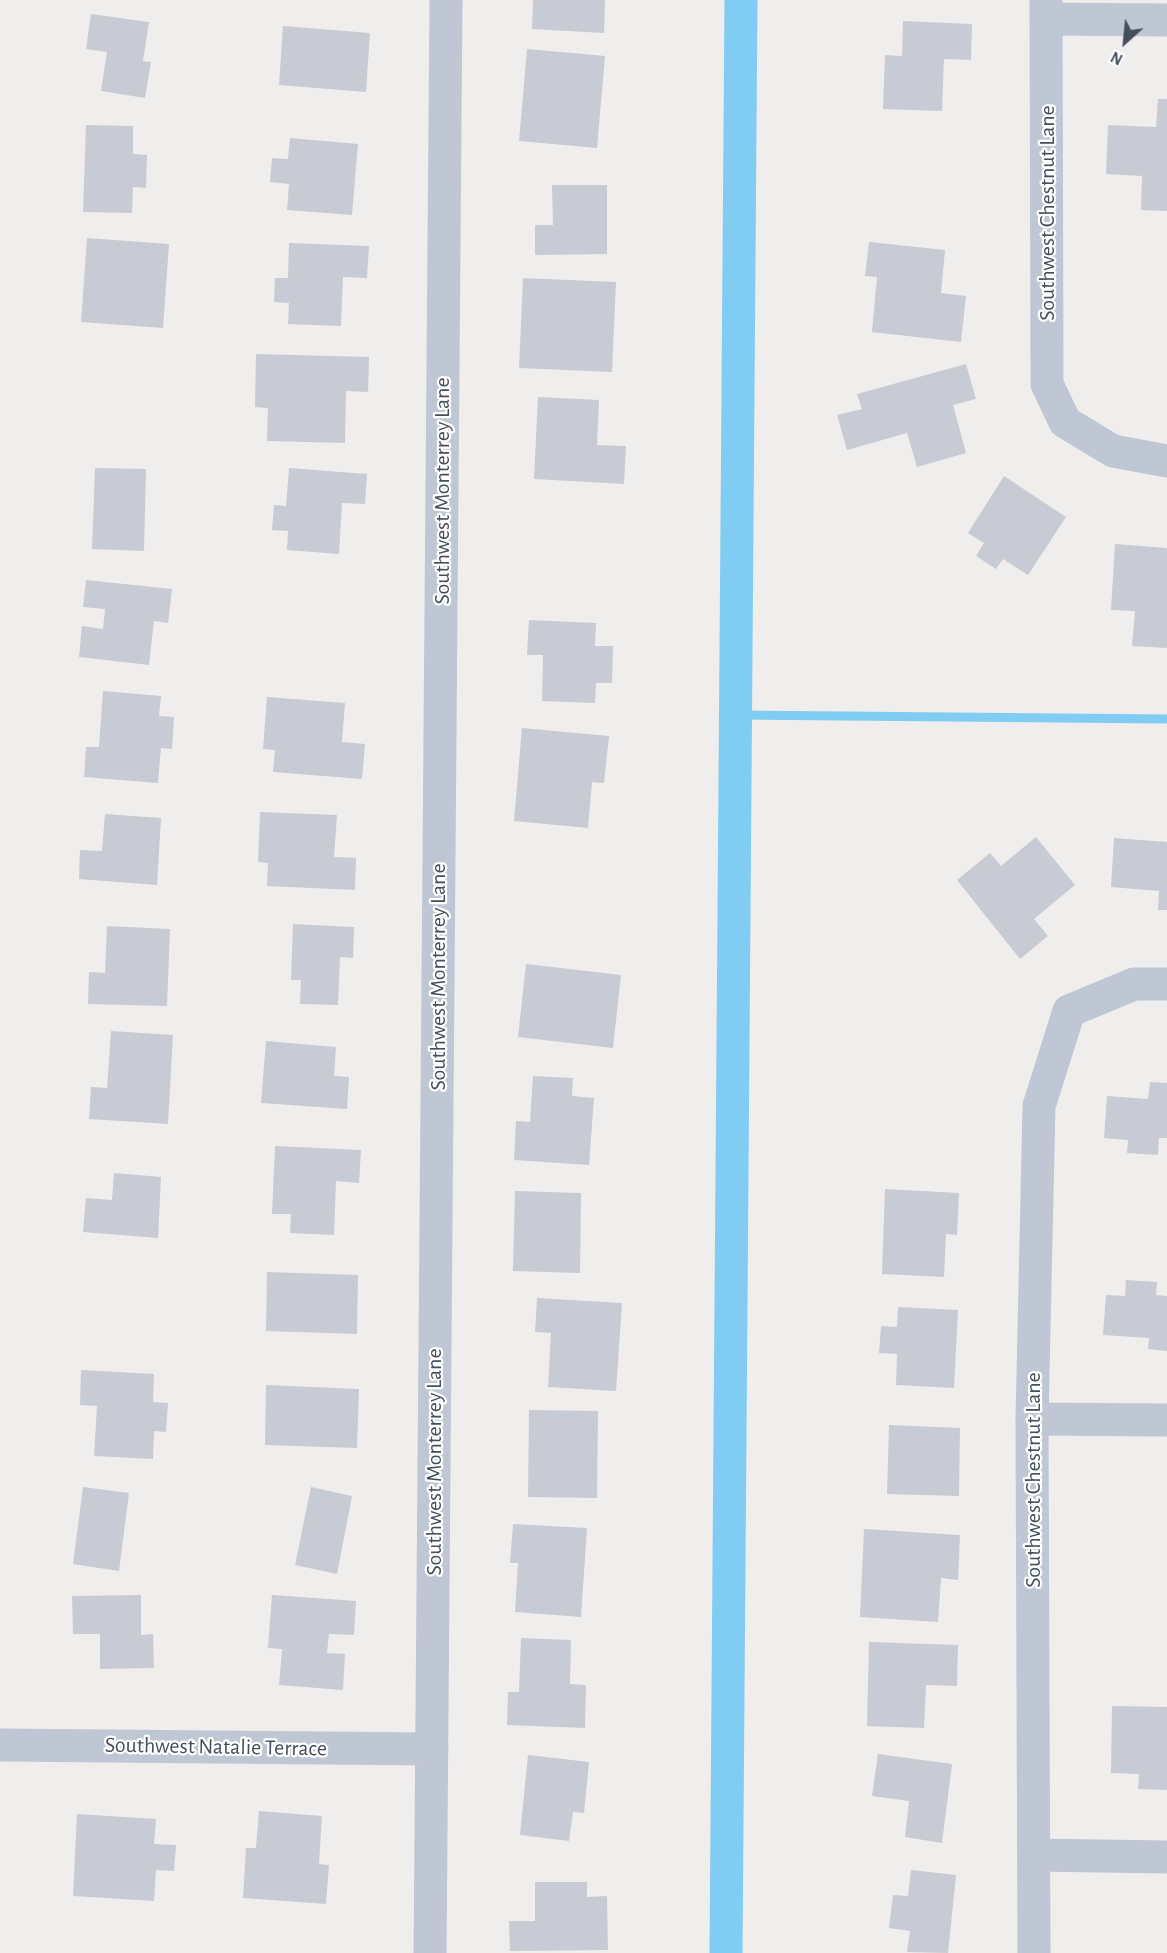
<!DOCTYPE html>
<html>
<head>
<meta charset="utf-8">
<style>
	body { margin:0 }
	#map { position:relative; width:1167px; height:1953px; overflow:hidden; background:#f0eded; font-family:"Alegreya Sans",sans-serif }
	canvas { display:block }
	.north { position:absolute; left:1095px; top:12px; width:60px; height:60px; -webkit-text-stroke:4px #fff; paint-order:stroke; rotate:207deg; font-size:16px; font-weight:700; line-height:24px; text-align:center; color:#444e5c }
	.north::after { content:''; display:block; margin:auto; width:21px; height:27px; background:#444e5c; clip-path:polygon(50% 0,100% 100%,50% 72%,0 100%) }
</style>
</head>
<body>
<div id="map">
<canvas width="1167" height="1953"></canvas>
<div class="north">N</div>
</div>
<script>
const ctx = document.querySelector('canvas').getContext('2d');
ctx.lineJoin = 'round';
function stroke(path, color, width, dash) { ctx.strokeStyle = color; ctx.lineWidth = width; ctx.lineCap = dash ? 'butt' : 'round'; ctx.setLineDash(dash || []); ctx.stroke(path); }
function fill(path, color) { ctx.fillStyle = color; ctx.fill(path, 'evenodd'); }
function write(font, color, halo, rows, align = 'center') {
  ctx.font = font + ' "Alegreya Sans",sans-serif'; ctx.lineWidth = 4.5; ctx.setLineDash([]); ctx.textBaseline = 'middle'; ctx.strokeStyle = halo; ctx.fillStyle = color; for (const [text, x, y, turn = 0] of rows) {
    ctx.save(); ctx.translate(x, y); ctx.rotate((+turn || 0) * Math.PI / 180); ctx.textAlign = isNaN(turn) ? turn : align; if (halo) ctx.strokeText(text, 0, 0); ctx.fillText(text, 0, 0); ctx.restore();
  }
}
const stream = new Path2D(`
	M735 715 1167 719`);
const canal = new Path2D(`
	M726 1953 741 0`);
const building = new Path2D(`
	M533 0H605L604 33 532 29Z
	M91 14 149 22 143 61 151 62 145 98 101 91 107 52 86 49Z
	M903 21 972 24 971 60 944 59 942 111 883 109 885 55 902 56Z
	M283 26 370 33 366 92 279 85Z
	M527 49 605 56 597 148 519 141Z
	M1158 99H1167V211L1141 210 1142 176 1106 174 1108 125 1156 127Z
	M86 125 133 126V154L147 155 146 188 133 187 132 213 83 212Z
	M290 138 358 144 352 215 287 210 289 184 270 182 272 158 288 159Z
	M552 185H607V254L535 255V225H553Z
	M87 238 169 244 163 328 81 322Z
	M869 242 945 250 941 293 966 296 961 342 872 332 877 277 865 276Z
	M289 243 369 246 367 278 343 277 341 326 288 324 289 303 274 302 275 278H288Z
	M523 278 616 282 612 372 519 368Z
	M256 354 369 357 368 392 346 391 345 443 267 441 268 408 255 407Z
	M966 364 976 399 953 405 966 453 917 467 907 433 847 450 837 415 862 409 857 394Z
	M538 397 599 400 597 445 626 446 624 484 534 479Z
	M95 468 146 469 144 551 92 549Z
	M289 468 367 474 365 504 342 503 339 554 287 550 288 531 272 530 274 505 286 506Z
	M1004 476 1066 517 1028 575 1003 559 996 569 976 556 984 543 968 533Z
	M1115 544 1167 548V648L1132 646 1135 611 1111 610Z
	M86 580 172 589 168 623 154 621 149 665 79 657 82 626 103 629 105 609 83 607Z
	M529 620 596 623 595 646H613L612 683H596L595 703 542 701 543 655H527Z
	M103 691 161 696 159 716 174 717 172 749 161 748 158 783 84 777 86 747H99Z
	M267 697 345 703 342 742 365 744 362 779 273 772 275 750 263 749Z
	M522 728 609 736 604 783 592 782 588 828 514 821Z
	M260 812 337 815 334 857 356 858 355 890 267 886 268 863 258 862Z
	M105 814 161 818 157 885 79 879 80 850 102 851Z
	M1036 837 1075 885 1034 919 1048 936 1020 959 957 880 990 853 1001 866Z
	M1114 838 1167 842V910H1158L1159 891 1111 887Z
	M293 924 354 927 353 958 340 957 338 1005 300 1004 301 980H291Z
	M107 926 170 929 167 1006 88 1004 89 972 105 973Z
	M526 964 621 975 613 1048 518 1037Z
	M111 1031 173 1035 168 1124 89 1119 91 1087 107 1088Z
	M266 1041 336 1047 334 1076 349 1077 347 1109 261 1103Z
	M533 1076 573 1078 572 1096 594 1098 589 1165 514 1160 516 1121 530 1122Z
	M1150 1082 1167 1083V1138H1159L1158 1155 1127 1153 1128 1140 1104 1138 1107 1096 1148 1099Z
	M275 1146 361 1150 359 1183 336 1181 334 1235 290 1233 291 1214H272Z
	M114 1173 161 1177 158 1238 83 1232 86 1198 112 1200Z
	M885 1189 959 1193 957 1235 946 1234 944 1277 882 1274Z
	M515 1191 581 1193 580 1273 513 1271Z
	M267 1272 358 1275 357 1334 266 1331Z
	M1126 1280 1157 1282 1156 1295 1167 1296V1351L1148 1349 1149 1338 1103 1335 1106 1295 1125 1296Z
	M537 1298 622 1303 616 1391 548 1387 551 1333 535 1332Z
	M898 1307 958 1310 954 1388 896 1385 897 1354 879 1353 881 1326 897 1327Z
	M81 1370 154 1374 153 1402 168 1403 166 1432 154 1431 153 1459 94 1456 97 1406 80 1405Z
	M266 1385 359 1389 357 1448 265 1445Z
	M529 1410 598 1411 597 1498 528 1497Z
	M889 1425 960 1428 959 1496 887 1494Z
	M83 1487 129 1493 119 1571 73 1564Z
	M311 1487 352 1496 337 1574 295 1565Z
	M513 1524 587 1528 581 1617 515 1612 518 1563H510Z
	M864 1529 960 1535 958 1580 941 1578 938 1622 860 1617Z
	M141 1595V1635L153 1634 154 1668 100 1669V1634H73L72 1596Z
	M272 1595 356 1601 354 1635 329 1634 327 1653 345 1654 343 1690 279 1685 282 1649 268 1648Z
	M521 1638 571 1640 570 1684 586 1685 585 1728 507 1725 508 1692H519Z
	M869 1642 958 1645 957 1686 926 1685 924 1728 867 1726Z
	M1112 1706 1167 1707V1790L1138 1789 1139 1774 1111 1773Z
	M878 1754 952 1764 942 1843 905 1837 909 1801 872 1796Z
	M528 1755 589 1762 584 1813 573 1812 569 1841 520 1835Z
	M259 1811 322 1816 319 1864 329 1865 326 1904 243 1898 246 1848H256Z
	M77 1814 156 1819 154 1844 176 1845 174 1871 156 1870 154 1901 73 1896Z
	M911 1870 956 1875 948 1953 907 1952 910 1931 889 1928 893 1895 908 1896Z
	M535 1882H587V1897L607 1896 608 1950 510 1951 509 1921H535Z`);
const minor = new Path2D(`
	M1046 0 1047 384 1065 422 1113 451 1167 461
	M1046 19 1167 20
	M1032 1419 1167 1420
	M0 1745 432 1749
	M1034 1855 1167 1857
	M430 1953 446 0
	M1034 1953 1032 1419 1039 1106 1069 1011 1134 984H1167`);
const streetNames = [
	["Southwest Chestnut Lane",1047,213,-90],
	["Southwest Monterrey Lane",442,491,-90],
	["Southwest Monterrey Lane",438,977,-90],
	["Southwest Monterrey Lane",434,1462,-90],
	["Southwest Chestnut Lane",1033,1480,-90],
	["Southwest Natalie Terrace",216,1747,1]
];
stroke(stream, '#81ccf2', 9);
stroke(canal, '#81ccf2', 33);
fill(building, '#c8cbd3');
stroke(minor, '#bfc7d4', 33);
write('22px', '#444e5c', '#fff', streetNames);
</script>
</body>
</html>
